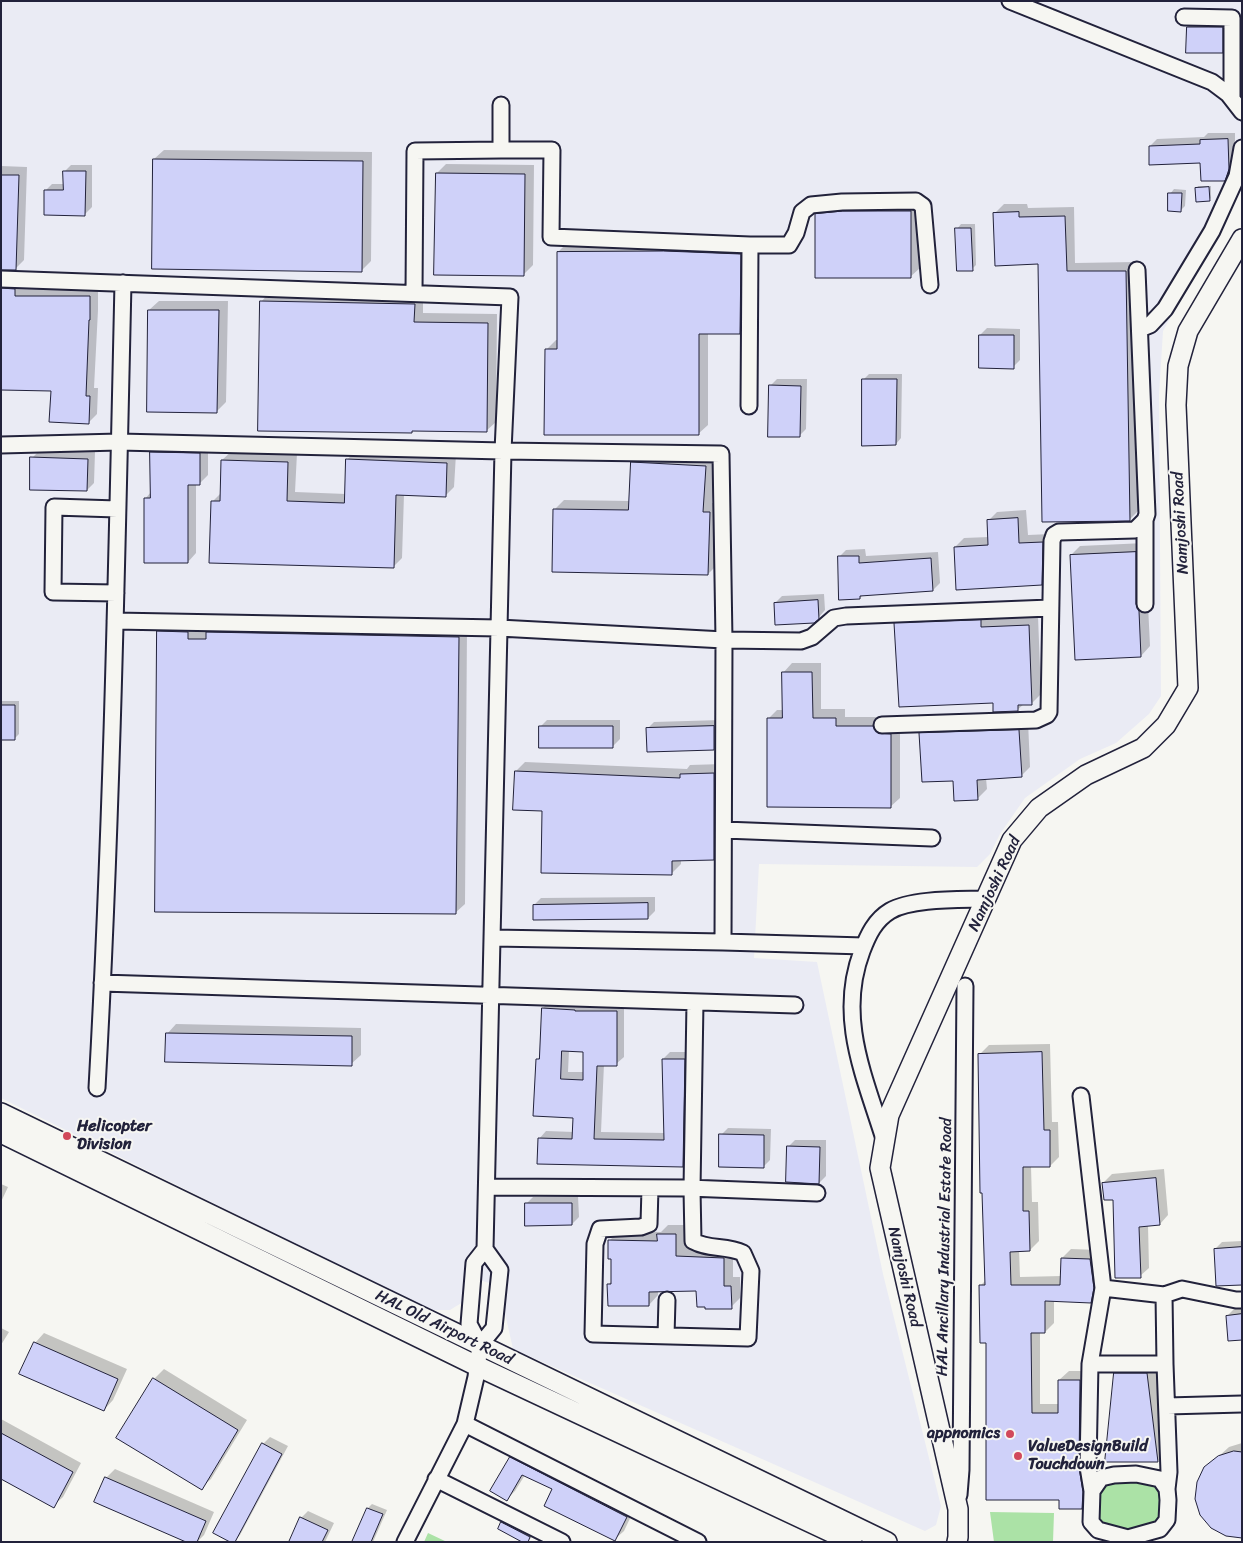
<!DOCTYPE html>
<html>
<head>
<meta charset="utf-8">
<style>
	body { margin:0 }
	#map { position:relative; width:1243px; height:1543px; overflow:hidden; background:#f6f6f2; font-family:Sriracha,sans-serif }
	canvas { display:block }
	.frame { position:absolute; inset:0; border:2px solid #22223b; pointer-events:none }
</style>
</head>
<body>
<div id="map">
<canvas width="1243" height="1543"></canvas>
<div class="frame"></div>
</div>
<script>
const ctx = document.querySelector('canvas').getContext('2d');
ctx.lineJoin = 'round';
function fill(path, color) { ctx.fillStyle = color; ctx.fill(path, 'evenodd'); }
function stroke(path, color, width, dash) { ctx.strokeStyle = color; ctx.lineWidth = width; ctx.lineCap = dash ? 'butt' : 'round'; ctx.setLineDash(dash || []); ctx.stroke(path); }
function write(font, color, halo, rows, align = 'center') {
  ctx.font = font + ' Sriracha,sans-serif'; ctx.lineWidth = 4; ctx.setLineDash([]); ctx.textBaseline = 'middle'; ctx.strokeStyle = halo; ctx.fillStyle = color; for (const [text, x, y, turn = 0] of rows) {
    ctx.save(); ctx.translate(x, y); ctx.rotate((+turn || 0) * Math.PI / 180); ctx.textAlign = isNaN(turn) ? turn : align; if (halo) ctx.strokeText(text, 0, 0); ctx.fillText(text, 0, 0); ctx.restore();
  }
}
const built = new Path2D(`
	M1 1H1242V189L1163 331 1159 395 1161 696 1149 714 1116 743 1080 759 1025 798 1000 834 990 854 977 867 759 864 754 958 817 962 883 1274 941 1506 936 1525 925 1531 513 1349 499 1286 473 1278 463 1302 450 1310H429L1 1098Z`);
const green = new Path2D(`
	M1114 1478 1158 1482 1164 1490 1163 1519 1132 1534 1100 1527 1094 1508 1103 1481Z
	M990 1512 1054 1513 1053 1542H994Z
	M428 1533 447 1542H424Z`);
const shadow = new Path2D(`
	M1195 20 1229 21V45L1222 52 1188 27Z
	M1208 133H1235V161L1231 172 1224 180 1202 162 1150 146 1157 139 1204 137Z
	M164 150 372 152 371 261 362 270 154 159Z
	M446 164 534 165 533 265 523 275 437 173Z
	M71 165H92V207L85 214 45 191 52 184H64V172Z
	M1 166 27 167 24 260 15 269 1 270Z
	M1198 186H1211V198L1209 200 1197 188Z
	M1174 189 1186 190 1185 206 1181 210 1170 194Z
	M920 202V268L910 277 816 215 826 205Z
	M1004 204H1027L1028 208 1074 207 1075 263 1135 262 1139 510 1129 520 1040 263 994 214Z
	M961 224H975L976 265 972 269 957 229Z
	M567 243 750 245 749 323 740 333H708V425L698 434 546 350 556 340H559L558 252Z
	M1 273 23 281V288H98V310L94 388H98L97 414 88 423 52 390 1 388Z
	M270 292 423 295V313L497 314 496 422 486 431 413 430 412 432 261 302Z
	M159 301H228L226 402 217 411 149 310Z
	M987 328 1020 329V360L1013 367 980 335Z
	M869 374H902L901 438 896 444 863 380Z
	M777 379H807L806 429 799 436 770 386Z
	M160 444 208 445V475L199 484H196V553L188 562 145 499 151 492V453Z
	M356 450 456 454 454 487 445 496 404 494 402 558 393 567 212 502 222 492V460L232 451 297 453 295 492 346 494 347 460Z
	M39 451 95 452 94 483 87 490 32 458Z
	M642 453 714 457 712 503H719L717 565 708 574 555 509 564 500 630 501 632 463Z
	M1026 510 1028 535 1051 534 1050 575 1041 584 955 547 964 538 989 537 988 521 997 512Z
	M1145 543 1150 646 1141 656 1071 555 1080 546Z
	M865 549 866 556 938 552 940 583 933 590 864 594 860 598 839 557 846 550Z
	M824 594 825 610 818 618 775 603 782 596Z
	M990 611V618L1038 616 1041 694 1032 703 1024 704 1017 710 994 701 896 624 905 615Z
	M168 622 467 628 465 904 455 913 159 632Z
	M792 663H821V709H845V717H882L887 725H900V798L890 807 768 719 777 710H783V673Z
	M1 701H19V734L14 739H1Z
	M547 720H620V739L613 746 540 727Z
	M721 720V742L714 749 647 729 654 722Z
	M1028 721 1030 767 1021 776 986 778 987 789 977 799 954 780 920 734 930 724Z
	M525 762 687 769 690 765 723 764V849L713 859H681V864L671 874 543 810 516 771Z
	M655 897V911L648 918 534 905 541 898Z
	M550 1001 624 1004V1057L616 1064H604L601 1132 665 1133 663 1059 670 1052H692L690 1158 682 1165 539 1139 546 1131 574 1132V1117L537 1060 540 1057 543 1008ZM569 1050 584 1051V1072H568Z
	M176 1024 361 1028V1055L351 1064 167 1034Z
	M1050 1044 1052 1122H1058L1059 1157 1050 1166H1031L1032 1202H1038L1039 1241 1030 1250H1019L1020 1277 1061 1276 1062 1258 1071 1249 1099 1250 1100 1293 1090 1302 1054 1300V1323L1045 1332H1040V1404H1059V1380L1069 1371H1089L1091 1499 1082 1508 1060 1499 987 1341 980 1286 986 1280 980 1054 989 1045Z
	M728 1128 771 1129 770 1160 763 1167 721 1135Z
	M795 1140H826V1176L819 1183 788 1147Z
	M1164 1169 1168 1215 1160 1224 1148 1225 1149 1268 1140 1276 1114 1199 1103 1183 1112 1174Z
	M1 1184 8 1187 1 1202Z
	M578 1196 579 1217 572 1224 526 1204 533 1197Z
	M668 1225H685V1247L733 1249V1277H740V1298L731 1307 697 1290H658V1295L649 1305 608 1285 612 1281V1257L609 1241 619 1231 661 1232Z
	M1242 1241V1283L1215 1249 1222 1242Z
	M1234 1309H1242V1339L1227 1316Z
	M1 1328 9 1332 1 1345Z
	M44 1333 127 1369 113 1400 104 1410 35 1343Z
	M1125 1364H1156L1167 1452 1158 1461H1106L1116 1374Z
	M164 1369 247 1420 211 1479 201 1488 154 1379Z
	M1 1419 81 1463 63 1497 53 1506 1 1478Z
	M270 1437 288 1446 240 1535 234 1542 263 1444Z
	M1242 1443V1537L1206 1468 1229 1447Z
	M519 1449 635 1508 624 1531 615 1539 554 1488 525 1475 515 1491 507 1499 511 1458Z
	M115 1469 214 1512 204 1535 197 1542H189L106 1478Z
	M372 1504 387 1510 373 1542H354L368 1508Z
	M308 1511 334 1523 325 1542H290L301 1518Z
	M507 1519 534 1532 531 1538 527 1542 502 1523Z`);
const building = new Path2D(`
	M1187 27H1223V53H1186Z
	M1228 139 1229 169 1225 181H1201L1200 163 1149 165V146L1200 144V140Z
	M153 159 363 161 362 272 152 269Z
	M63 171H86L85 216 44 215V190H63Z
	M436 173 525 174 524 276 434 275Z
	M1 175H19L16 270H1Z
	M1209 187 1210 201 1196 202 1195 188Z
	M1168 193H1182L1181 212 1168 211Z
	M843 211H911V278H815V214Z
	M1019 212V217L1065 216 1067 271H1126L1130 521 1042 522 1038 264 995 266 993 213Z
	M955 228H971L973 271H957Z
	M664 251 741 254 740 334H699V435H544L545 349H557V252Z
	M1 288 15 289V296H90V320H89L86 396H90L89 424 49 422 51 391 1 390Z
	M260 301 415 304 414 322 488 323 487 432 412 431V433L258 431Z
	M148 310H219L217 413 147 412Z
	M979 335H1014V369L979 368Z
	M862 379H897L896 445 862 446Z
	M769 385 801 386 800 437H768Z
	M150 452 200 453V485H188V563H144V498H150Z
	M30 457 88 459 87 491 30 490Z
	M346 459 447 463 446 497 396 495 394 568 209 563 211 501H220L221 460 288 462 287 501 344 503Z
	M631 462 706 466 703 512H710L708 575 552 572 553 509 628 510Z
	M1018 518 1019 543 1043 542 1042 585 956 590 954 547 988 545 987 520Z
	M1136 552V604L1139 611 1141 657 1075 660 1070 555Z
	M838 556H859V563L931 558 933 591 860 596V599L839 600Z
	M818 600 819 619 814 623 775 625 774 603Z
	M981 620V627L1029 625 1032 705H1018V711L993 712V703L899 707 894 623Z
	M157 631 188 632V639H206V632L459 637 456 914 155 912Z
	M782 672H812L813 718H836V726H873L878 733 891 734V808L767 807V718H782Z
	M1 705H15V740H1Z
	M539 726H613V748H539Z
	M714 726V750L647 752 646 728Z
	M1019 730 1022 777 977 780 978 800 954 801 953 781 922 782 919 733Z
	M515 771 680 778V774L714 773V860L672 861V875L541 873 542 811 513 810Z
	M648 903V919L533 920V905Z
	M542 1008 575 1010V1011H617V1066H597L594 1139 664 1140 662 1059H685L683 1167 537 1164 538 1138 572 1139 573 1118 533 1116 536 1059H539ZM562 1051 583 1052V1080L561 1079Z
	M166 1033 352 1036V1066L165 1062Z
	M1042 1052 1044 1130H1050V1167H1023V1211H1029L1030 1251 1010 1252 1011 1285H1060L1061 1258 1090 1259 1094 1288 1091 1303 1045 1301V1333H1031L1032 1413H1058V1380H1080L1079 1467 1083 1492 1082 1509H1059V1500H986V1343H980L979 1285H985L982 1193H980L978 1054Z
	M719 1134 764 1135V1168L719 1167Z
	M787 1146 820 1147 819 1184 786 1182Z
	M1156 1178 1160 1225 1139 1227 1141 1278H1115L1113 1200H1104L1102 1183Z
	M525 1203H572V1225L525 1226Z
	M657 1234H676V1256L724 1258V1286H731L732 1309H705V1307H697L696 1291 649 1292V1306H608L607 1284H611V1259H608V1240L657 1241Z
	M1242 1247V1285L1216 1286 1214 1249Z
	M1242 1314V1340L1228 1341 1226 1316Z
	M34 1342 118 1379 104 1411 19 1374Z
	M1114 1373H1147L1158 1462H1105Z
	M153 1378 238 1430 202 1490 116 1438Z
	M1 1433 73 1472 54 1508 1 1479Z
	M262 1443 282 1454 235 1542H230L213 1533Z
	M1234 1451 1242 1452V1538L1226 1536 1211 1528 1200 1515 1195 1499 1197 1482 1204 1467 1218 1456Z
	M510 1457 627 1517 615 1541 544 1506 552 1489 522 1475 507 1501 490 1491Z
	M105 1477 206 1521 197 1542H186L94 1502Z
	M367 1508 383 1514 371 1542H352Z
	M300 1517 328 1530 322 1542H289Z
	M501 1522 530 1537 528 1542H522L498 1529Z`);
const minor = new Path2D(`
	M1010 1 1212 82 1228 94 1242 112
	M1184 17 1232 18V98
	M501 150H552L551 237 750 245H789L796 233 802 212 811 205 842 202 916 201 923 206 930 285
	M1 279 510 297 503 451 485 1249 500 1270 494 1328 480 1345
	M414 293 415 151 501 150V105
	M1140 329 1150 325 1165 309 1212 231 1237 176 1242 148
	M749 406 750 245
	M1 445 119 442 503 451 721 454 724 640 723 942 493 938
	M1145 520V604
	M116 593 53 592 54 507 117 509
	M115 621 499 628 724 640 801 641 812 637 834 618 846 616 1050 608
	M882 725 1036 720 1047 715 1049 712 1052 541 1054 535 1059 532 1135 530 1145 520 1147 514 1137 270
	M724 830 932 838
	M723 942 864 946
	M102 983 795 1005
	M97 1088C112 820 117 551 123 283
	M1081 1096 1103 1288
	M884 1139C864 1075 837 1017 862 951 868 935 875 920 890 911 912 898 961 900 987 899
	M487 1187 688 1188 817 1193
	M650 1188 649 1224 641 1227 600 1229 595 1244 593 1334 748 1338 751 1271 743 1253C726 1245 709 1250 693 1241L692 1189 695 1002
	M1164 1295 1165 1364
	M666 1336 667 1300
	M1090 1364 1103 1288 1164 1295 1182 1289 1236 1300H1242
	M1167 1406 1242 1404
	M465 1424 698 1542
	M1136 1474 1160 1479 1167 1489 1168 1500 1167 1520 1160 1529 1128 1538 1098 1530 1091 1522 1092 1491 1101 1478 1114 1475Z
	M436 1479 562 1542
	M1092 1491 1088 1467 1090 1364H1165L1169 1472 1167 1489
	M959 1495 961 1470 965 986
	M405 1542 465 1424 476 1377 480 1345 469 1324 474 1263 485 1249`);
const major = new Path2D(`
	M1 1113 887 1542
	M1 1133 477 1366 852 1542
	M957 1542 958 1537V1509L880 1168 889 1115 1012 840 1039 808 1086 775 1143 748 1166 725 1188 688 1176 405 1178 366 1188 331 1242 239`);
const markers = [
	[67,1136,5,"#d1495b"],
	[1010,1434,5,"#d1495b"],
	[1018,1456,5,"#d1495b"]
];
const streetNames = [
	["Namjoshi Road",1181,523,-93],
	["Namjoshi Road",995,884,-65],
	["HAL Ancillary Industrial Estate Road",945,1247,-89],
	["Namjoshi Road",904,1277,77],
	["HAL Old Airport Road",444,1328,26]
];
const poiNames = [
	["Helicopter",77,1127],
	["Division",77,1145],
	["appnomics",1000,1434,"right"],
	["ValueDesignBuild",1028,1447],
	["Touchdown",1028,1465]
];
fill(built, '#eaebf4');
fill(green, '#abe2a6');
fill(shadow, '#0003');
fill(building, '#cfd1f9');
stroke(building, '#22223b', 1);
stroke(minor, '#22223b', 19);
stroke(major, '#22223b', 22);
stroke(minor, '#f6f6f2', 15);
stroke(major, '#f6f6f2', 19);
for (const [x, y, r, color] of markers) { const dot = new Path2D(); dot.arc(x, y, r, 0, 2 * Math.PI); ctx.fillStyle = color; ctx.fill(dot); stroke(dot, '#f6f6f2', 2); }
write('16px', '#22223b', '#f6f6f2', streetNames);
write('bold 16px', '#22223b', '#f6f6f2', poiNames, 'left');
</script>
</body>
</html>
